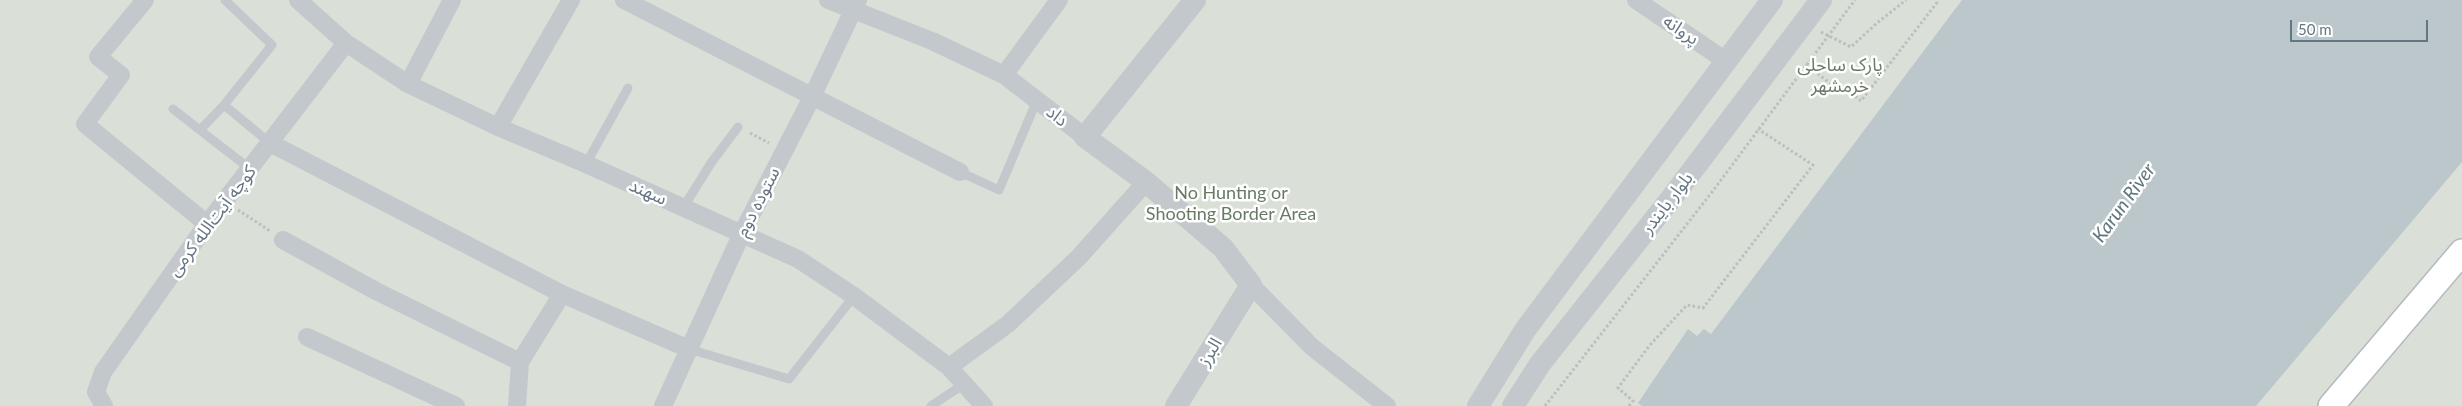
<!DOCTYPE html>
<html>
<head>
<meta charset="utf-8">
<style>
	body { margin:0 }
	#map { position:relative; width:2462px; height:406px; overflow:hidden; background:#fafaf8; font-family:Lato,sans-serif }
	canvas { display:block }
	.scale { position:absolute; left:2290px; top:20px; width:138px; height:22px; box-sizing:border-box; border:2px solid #657683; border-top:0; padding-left:6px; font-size:15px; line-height:18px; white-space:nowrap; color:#657683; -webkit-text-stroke:4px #fff; paint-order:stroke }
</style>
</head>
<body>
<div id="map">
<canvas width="2462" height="406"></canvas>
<div class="scale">50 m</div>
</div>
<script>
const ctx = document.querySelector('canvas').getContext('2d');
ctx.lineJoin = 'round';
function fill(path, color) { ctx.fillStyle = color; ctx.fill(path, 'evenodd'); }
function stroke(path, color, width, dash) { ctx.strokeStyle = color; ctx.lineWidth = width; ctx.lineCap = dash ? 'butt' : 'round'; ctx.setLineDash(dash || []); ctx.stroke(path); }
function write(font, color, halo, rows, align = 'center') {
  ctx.font = font + ' Lato,"Noto Sans Arabic",sans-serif'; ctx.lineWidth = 5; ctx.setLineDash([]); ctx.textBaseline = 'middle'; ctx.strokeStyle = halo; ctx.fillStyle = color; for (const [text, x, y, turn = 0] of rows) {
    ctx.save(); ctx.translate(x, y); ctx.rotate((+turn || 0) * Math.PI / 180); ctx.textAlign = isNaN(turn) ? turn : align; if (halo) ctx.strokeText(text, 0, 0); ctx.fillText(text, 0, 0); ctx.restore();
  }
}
const green = new Path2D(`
	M0 0H2462V406H0Z`);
const water = new Path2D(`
	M1962 0H2462V162L2256 406H1642L1638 403 1688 329 1697 336 1704 329 1711 334Z`);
const path = new Path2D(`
	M1821 32 1851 47 1877 23 1906 0
	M1806 64 1832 85 1846 88 1861 101 1939 0
	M750 133 769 143
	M238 210 270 231
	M1545 406 1712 192 1855 0
	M1629 406 1633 401 1618 388 1649 346 1687 305 1703 308 1813 165 1758 129`);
const service = new Path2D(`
	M225 0 272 45 224 105 270 143
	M173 109 250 169
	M200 130 224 105
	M586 164 628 88
	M960 172 999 190 1037 100
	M683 208 711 163 738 127
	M689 349 789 379 854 296
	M931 406 964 384`);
const minor = new Path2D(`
	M145 0 98 57 121 75 85 124 207 224
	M298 0 346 43 408 84 498 127 586 164 798 259 854 296 949 367 984 406
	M624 0 960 172
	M828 0 932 41 1004 75 1085 137
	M1636 0 1726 61
	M1004 75 1059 0
	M408 84 452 0
	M498 127 571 0
	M270 143 562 294 689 349
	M283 240 376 291 520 362
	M1251 285 1312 347 1387 406
	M307 337 456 406
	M949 367 1008 324 1079 257 1146 182
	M104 406 96 392 103 372 207 224 346 43
	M517 406 520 362 562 294
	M663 406 742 233 812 97 858 0`);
const tertiary = new Path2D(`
	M1176 406 1251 285 1223 248 1146 182 1085 137 1195 0
	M1478 406 1525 330 1772 0
	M1513 406 1540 364 1673 196 1821 0`);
const secondary = new Path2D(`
	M2331 406 2462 252`);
const streetNames = [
	["پروانه",1681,30,34],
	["داد",1057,116,38],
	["سهند",648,192,24],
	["ستوده دوم",758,202,-63],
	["بلوار بایندر",1667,203,-52],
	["کوچه آیت‌الله کرمی",212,221,-53],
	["البرز",1210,352,-59]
];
const parkNames = [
	["پارک ساحلی",1840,65],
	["خرمشهر",1840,86],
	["No Hunting or",1231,193],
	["Shooting Border Area",1231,214]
];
const waterNames = [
	["Karun River",2124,203,-54]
];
fill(green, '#dadfd7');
fill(water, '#bbc7cb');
stroke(secondary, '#b3babf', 28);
stroke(path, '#bbbfc2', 3, [2.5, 2.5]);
stroke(service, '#c3c8cc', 9);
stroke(minor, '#c3c8cc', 18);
stroke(tertiary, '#c3c8cc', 22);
stroke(secondary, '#fff', 25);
write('18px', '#657683', '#fff', streetNames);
write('18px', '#687a64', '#fff', parkNames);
write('italic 19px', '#60757c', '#fff', waterNames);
</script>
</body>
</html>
